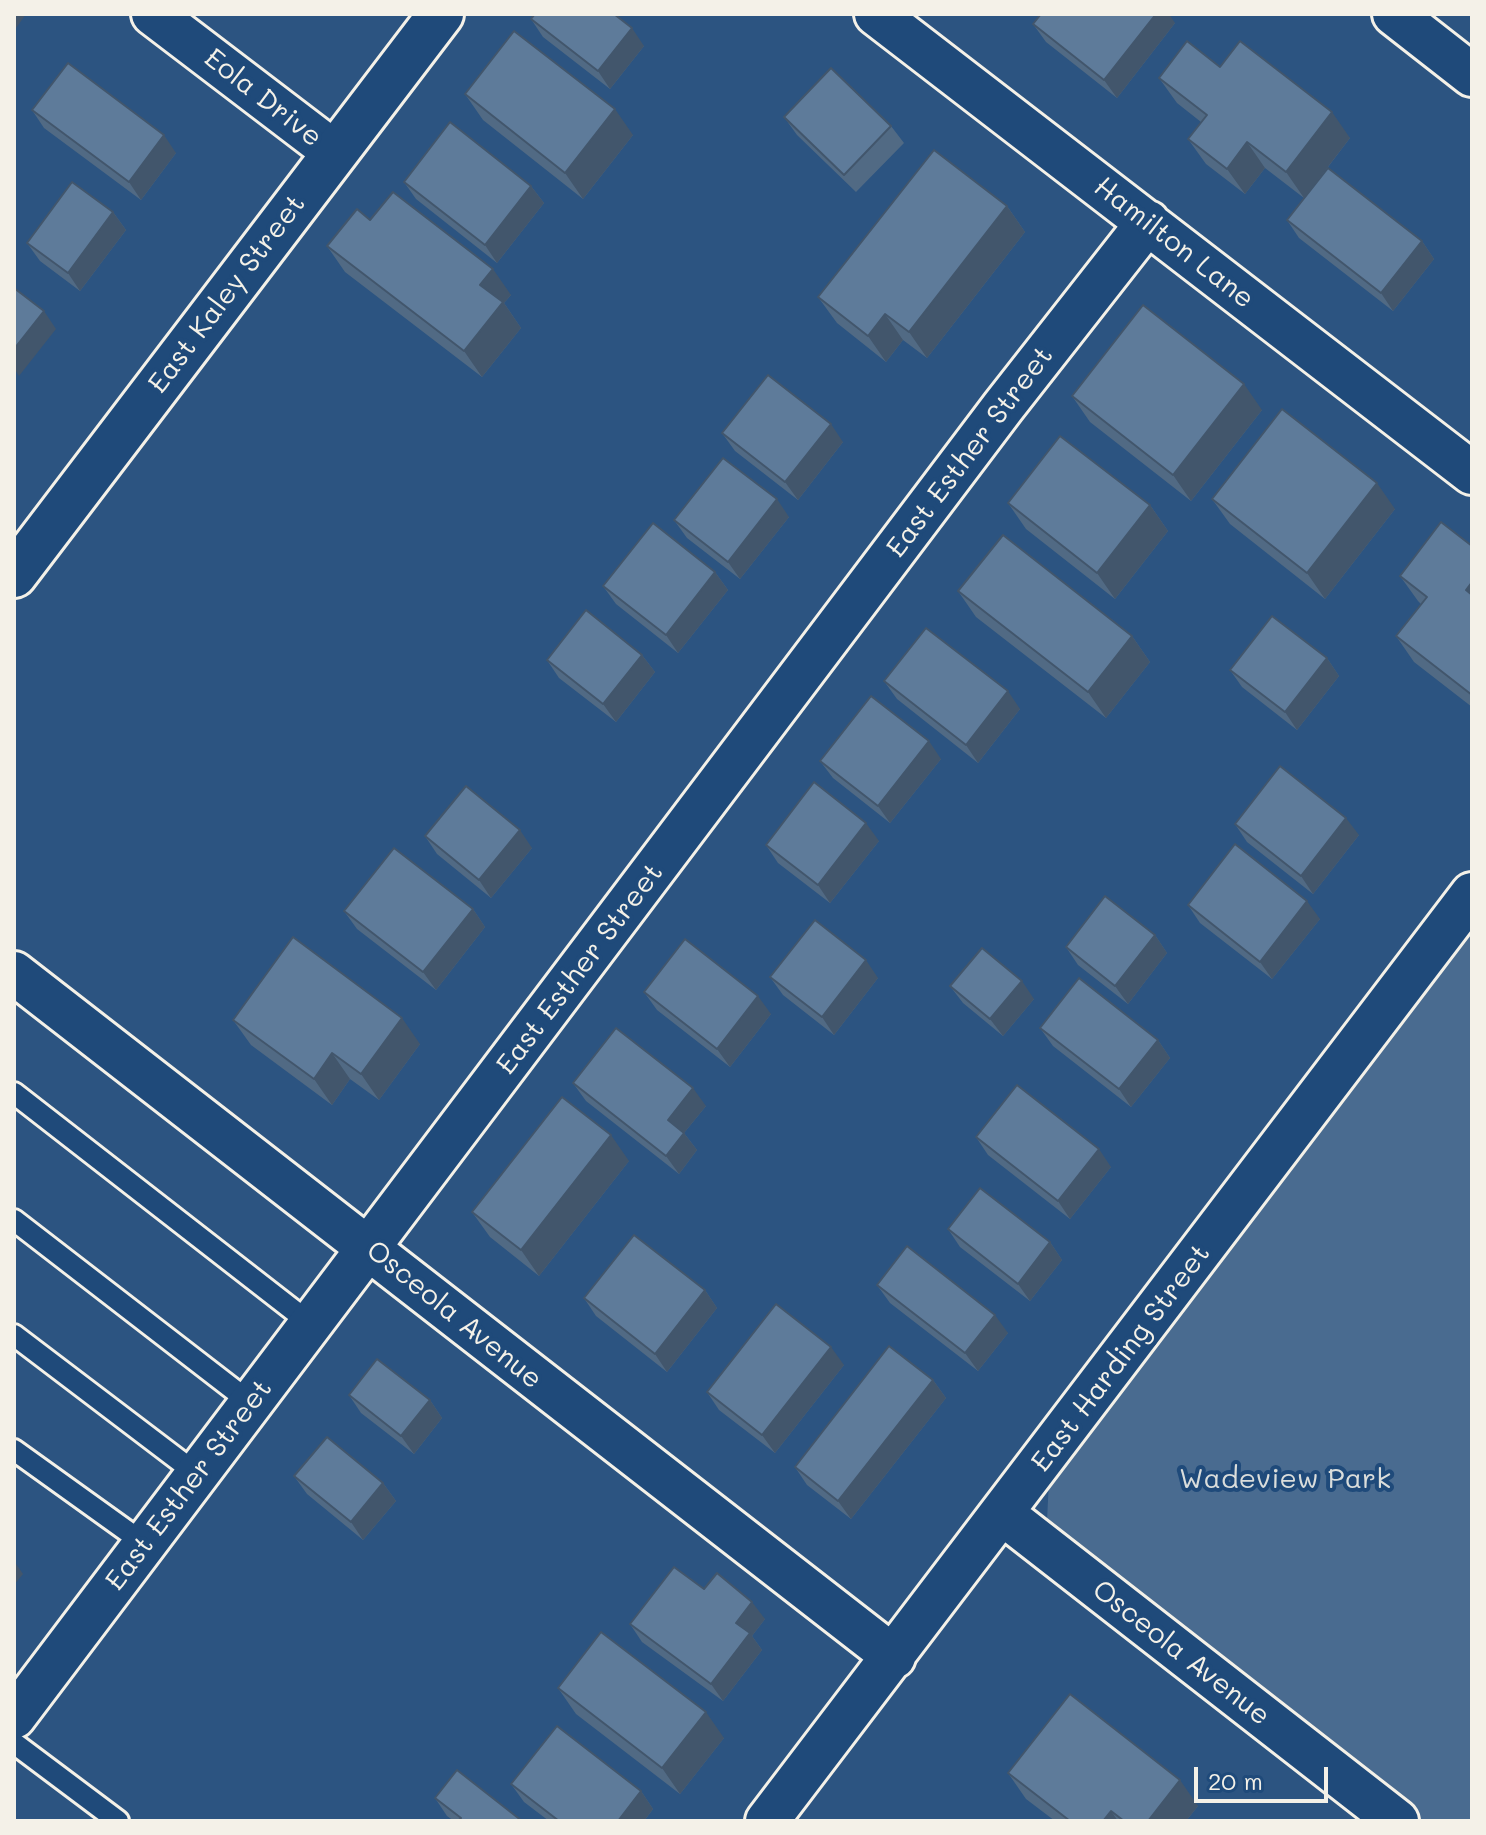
<!DOCTYPE html>
<html>
<head>
<meta charset="utf-8">
<style>
	body { margin:0 }
	#map { position:relative; width:1486px; height:1835px; overflow:hidden; background:#2c5481; font-family:Mali,sans-serif }
	canvas { display:block }
	.frame { position:absolute; inset:0; border:16px solid #f4f1e8; pointer-events:none }
	.scale { position:absolute; left:1194px; top:1767px; width:134px; height:36px; box-sizing:border-box; border:4px solid #f4f1e8; border-top:0; padding-left:10px; font-size:24px; line-height:28px; white-space:nowrap; color:#f4f1e8; -webkit-text-stroke:6px #1f4a7a; paint-order:stroke }
</style>
</head>
<body>
<div id="map">
<canvas width="1486" height="1835"></canvas>
<div class="frame"></div>
<div class="scale">20 m</div>
</div>
<script>
const ctx = document.querySelector('canvas').getContext('2d');
ctx.lineJoin = 'round';
function fill(path, color) { ctx.fillStyle = color; ctx.fill(path, 'evenodd'); }
function stroke(path, color, width, dash) { ctx.strokeStyle = color; ctx.lineWidth = width; ctx.lineCap = dash ? 'butt' : 'round'; ctx.setLineDash(dash || []); ctx.stroke(path); }
function write(font, color, halo, rows, align = 'center') {
  ctx.font = font + ' Mali,sans-serif'; ctx.lineWidth = 8; ctx.setLineDash([]); ctx.textBaseline = 'middle'; ctx.strokeStyle = halo; ctx.fillStyle = color; for (const [text, x, y, turn = 0] of rows) {
    ctx.save(); ctx.translate(x, y); ctx.rotate((+turn || 0) * Math.PI / 180); ctx.textAlign = isNaN(turn) ? turn : align; if (halo) ctx.strokeText(text, 0, 0); ctx.fillText(text, 0, 0); ctx.restore();
  }
}
const green = new Path2D(`
	M1472 924V1821H1422L1063 1546 1047 1521 1049 1480Z`);
const lane = new Path2D(`
	M14 1093 311 1324
	M14 1220 251 1403
	M14 1335 197 1474
	M14 1450 145 1544
	M14 1743 118 1821`);
const street = new Path2D(`
	M153 14 334 152
	M876 14 1472 473
	M1394 14 1472 75
	M14 973C308 1200 599 1431 894 1657
	M1003 1514 1397 1821
	M14 1717 1003 407 1148 222
	M767 1821 1472 894`);
const secondary = new Path2D(`
	M14 575 441 14`);
const wall = new Path2D(`
	M531 19 644 46 610 89 543 37Z
	M1175 23 1117 98 1046 42 1033 24Z
	M1220 67 1350 138 1309 192 1422 241 1434 259 1393 311 1299 238 1287 220 1304 198 1265 168 1245 194 1206 164 1188 139 1201 122 1177 103 1159 78Z
	M465 94 633 135 583 199 483 120Z
	M32 110 176 153 141 200 44 128Z
	M784 117 891 126 904 143 856 192 797 135Z
	M404 182 531 186 544 203 497 263 416 199Z
	M1007 206 1025 232 927 358 903 340 886 362 837 323 818 297Z
	M113 212 126 230 80 291 40 261 27 243Z
	M370 220 511 295 504 303 521 328 482 377 345 272 327 246Z
	M1072 396 1262 410 1191 501 1090 422Z
	M722 433 843 442 798 500 735 451Z
	M1212 499 1395 509 1325 599 1230 524Z
	M1008 503 1150 505 1168 531 1115 599 1026 529Z
	M789 517 740 579 687 538 674 520Z
	M1472 546V707L1414 662 1396 636 1421 604 1418 601 1400 576Z
	M715 572 728 590 678 653 616 604 603 586Z
	M958 591 1132 636 1150 662 1106 718 976 617Z
	M642 655 655 672 616 722 559 678 547 660Z
	M1327 658 1339 676 1297 730 1242 687 1230 670Z
	M884 681 1020 709 978 763 897 699Z
	M941 759 890 823 833 778 820 761Z
	M1235 824 1359 835 1313 894 1247 842Z
	M425 836 532 848 491 898 437 854Z
	M879 841 830 903 778 863 766 845Z
	M1188 905 1320 919 1272 979 1200 923Z
	M473 909 485 927 436 990 357 929 344 911Z
	M1155 935 1167 953 1128 1004 1078 965 1066 947Z
	M770 977 878 978 834 1035 783 995Z
	M950 986 1034 999 1003 1036 963 1003Z
	M644 992 771 1014 730 1067 657 1010Z
	M233 1020 420 1044 379 1100 350 1079 332 1105 251 1045Z
	M1040 1028 1158 1040 1170 1058 1131 1107 1053 1046Z
	M573 1083 706 1106 684 1133 697 1150 679 1174 586 1101Z
	M976 1137 1111 1167 1070 1219 988 1155Z
	M629 1161 539 1276 490 1237 472 1212Z
	M948 1229 1050 1242 1062 1260 1030 1301 960 1247Z
	M877 1285 1008 1333 978 1371 890 1303Z
	M705 1290 717 1308 667 1372 596 1316 584 1298Z
	M844 1365 775 1453 719 1410 707 1392Z
	M933 1380 946 1398 851 1519 807 1485 795 1467Z
	M349 1395 430 1400 442 1418 414 1454 361 1413Z
	M294 1476 383 1483 396 1501 363 1540 307 1494Z
	M704 1589 765 1619 752 1636 762 1650 723 1701 642 1642 630 1624Z
	M558 1688 724 1738 680 1794 576 1714Z
	M1008 1773 1198 1806 1186 1821H1055L1026 1799Z
	M511 1784 641 1791 653 1809 644 1821H549L524 1802Z
	M435 1798 522 1821H454L447 1816Z`);
const shadedWall = new Path2D(`
	M14 14H26L14 31Z
	M1156 14H1169L1175 23 1117 98 1104 80Z
	M632 28 644 46 610 89 598 71Z
	M615 109 633 135 583 199 565 173Z
	M1332 112 1350 138 1304 198 1286 172Z
	M164 135 176 153 141 200 129 182Z
	M1247 142 1265 168 1245 194 1227 169Z
	M531 186 544 203 497 263 485 245Z
	M1007 206 1025 232 927 358 909 332Z
	M113 212 126 230 80 291 68 273Z
	M1422 241 1434 259 1393 311 1381 293Z
	M493 269 511 295 504 303 521 328 482 377 464 351 480 285Z
	M44 311 56 329 19 376 14 368V349Z
	M885 314 903 340 886 362 868 336Z
	M1244 384 1262 410 1191 501 1173 475Z
	M831 424 843 442 798 500 785 482Z
	M1377 483 1395 509 1325 599 1307 573Z
	M777 499 789 517 740 579 728 562Z
	M1150 505 1168 531 1115 599 1097 573Z
	M715 572 728 590 678 653 666 635Z
	M1472 582V599L1466 590Z
	M1132 636 1150 662 1106 718 1088 692Z
	M642 655 655 672 616 722 603 704Z
	M1327 658 1339 676 1297 730 1285 712Z
	M1008 691 1020 709 978 763 966 745Z
	M929 741 941 759 890 823 878 806Z
	M1346 818 1359 835 1313 894 1301 876Z
	M866 823 879 841 830 903 818 885Z
	M520 830 532 848 491 898 479 880Z
	M1307 901 1320 919 1272 979 1260 962Z
	M473 909 485 927 436 990 423 972Z
	M1155 935 1167 953 1128 1004 1115 986Z
	M866 960 878 978 834 1035 822 1017Z
	M1022 981 1034 999 1003 1036 990 1019Z
	M758 996 771 1014 730 1067 717 1049Z
	M402 1018 420 1044 379 1100 361 1074Z
	M1158 1040 1170 1058 1131 1107 1119 1089Z
	M332 1053 350 1079 332 1105 314 1079Z
	M693 1088 706 1106 684 1133 697 1150 679 1174 666 1156 668 1120Z
	M611 1135 629 1161 539 1276 521 1250Z
	M1099 1149 1111 1167 1070 1219 1058 1201Z
	M1050 1242 1062 1260 1030 1301 1018 1284Z
	M705 1290 717 1308 667 1372 655 1354Z
	M995 1315 1008 1333 978 1371 965 1353Z
	M831 1347 844 1365 775 1453 762 1435Z
	M933 1380 946 1398 851 1519 838 1501Z
	M430 1400 442 1418 414 1454 401 1436Z
	M383 1483 396 1501 363 1540 351 1522Z
	M14 1561 23 1574 14 1585Z
	M752 1602 765 1619 752 1636 762 1650 723 1701 711 1684 736 1623Z
	M706 1712 724 1738 680 1794 662 1768Z
	M1180 1780 1198 1806 1186 1821H1148Z
	M641 1791 653 1809 644 1821H618Z
	M1111 1811 1118 1821H1103Z`);
const building = new Path2D(`
	M535 14H614L632 28 598 71 531 19Z
	M1041 14H1156L1104 80 1033 24Z
	M514 31 615 109 565 173 465 94Z
	M1187 41 1220 67 1240 41 1332 112 1286 172 1247 142 1227 169 1188 139 1207 115 1159 78Z
	M68 63 164 135 129 182 32 110Z
	M831 68 891 126 844 175 784 117Z
	M450 122 531 186 485 245 404 182Z
	M934 150 1007 206 909 332 885 314 868 336 818 297Z
	M1328 168 1422 241 1381 293 1287 220Z
	M72 182 113 212 68 273 27 243Z
	M393 192 493 269 480 285 503 302 464 351 327 246 357 209 370 220Z
	M14 288 44 311 14 349Z
	M1143 305 1244 384 1173 475 1072 396Z
	M768 375 831 424 785 482 722 433Z
	M1282 409 1377 483 1307 573 1212 499Z
	M1060 436 1150 505 1097 573 1008 503Z
	M723 458 777 499 728 562 674 520Z
	M1441 522 1472 546V582L1466 590 1472 595V695L1396 636 1427 597 1400 576Z
	M653 523 715 572 666 635 603 586Z
	M1003 535 1132 636 1088 692 958 591Z
	M586 610 642 655 603 704 547 660Z
	M1272 616 1327 658 1285 712 1230 670Z
	M926 628 1008 691 966 745 884 681Z
	M871 696 929 741 878 806 820 761Z
	M1280 766 1346 818 1301 876 1235 824Z
	M814 782 866 823 818 885 766 845Z
	M466 786 520 830 479 880 425 836Z
	M1235 844 1307 901 1260 962 1188 905Z
	M394 848 473 909 423 972 344 911Z
	M1105 896 1155 935 1115 986 1066 947Z
	M815 920 866 960 822 1017 770 977Z
	M293 937 402 1018 361 1074 332 1053 314 1079 233 1020Z
	M685 939 758 996 717 1049 644 992Z
	M982 948 1022 981 990 1019 950 986Z
	M1079 978 1158 1040 1119 1089 1040 1028Z
	M616 1028 693 1088 668 1120 684 1133 666 1156 573 1083Z
	M1017 1085 1099 1149 1058 1201 976 1137Z
	M562 1097 611 1135 521 1250 472 1212Z
	M980 1188 1050 1242 1018 1284 948 1229Z
	M634 1235 705 1290 655 1354 584 1298Z
	M907 1246 995 1315 965 1353 877 1285Z
	M776 1304 831 1347 762 1435 707 1392Z
	M889 1346 933 1380 838 1501 795 1467Z
	M377 1359 430 1400 401 1436 349 1395Z
	M327 1437 383 1483 351 1522 294 1476Z
	M674 1567 704 1589 717 1573 752 1602 736 1623 750 1633 711 1684 630 1624Z
	M601 1632 706 1712 662 1768 558 1688Z
	M1070 1694 1180 1780 1148 1821H1124L1111 1811 1103 1821H1070L1008 1773Z
	M557 1726 641 1791 618 1821H559L511 1784Z
	M457 1770 522 1821H458L461 1818 435 1798Z`);
const streetNames = [
	["Eola Drive",263,98,38],
	["Hamilton Lane",1174,243,38],
	["East Kaley Street",227,294,-53],
	["East Esther Street",970,452,-53],
	["East Esther Street",580,969,-53],
	["Osceola Avenue",454,1315,39],
	["East Harding Street",1121,1358,-53],
	["East Esther Street",189,1485,-53],
	["Osceola Avenue",1181,1653,38]
];
const parkNames = [
	["Wadeview Park",1285,1479]
];
fill(green, '#496b90');
stroke(lane, '#f4f1e8', 26);
stroke(street, '#f4f1e8', 48);
stroke(secondary, '#f4f1e8', 50);
stroke(lane, '#1f4a7a', 20);
stroke(street, '#1f4a7a', 42);
stroke(secondary, '#1f4a7a', 44);
fill(wall, '#516a84');
fill(shadedWall, '#42566c');
fill(building, '#5e7b9a');
stroke(building, '#42566c', 2);
write('28px', '#f4f1e8', '#1f4a7a', streetNames);
write('28px', '#dadddb', '#1f4a7a', parkNames);
</script>
</body>
</html>
